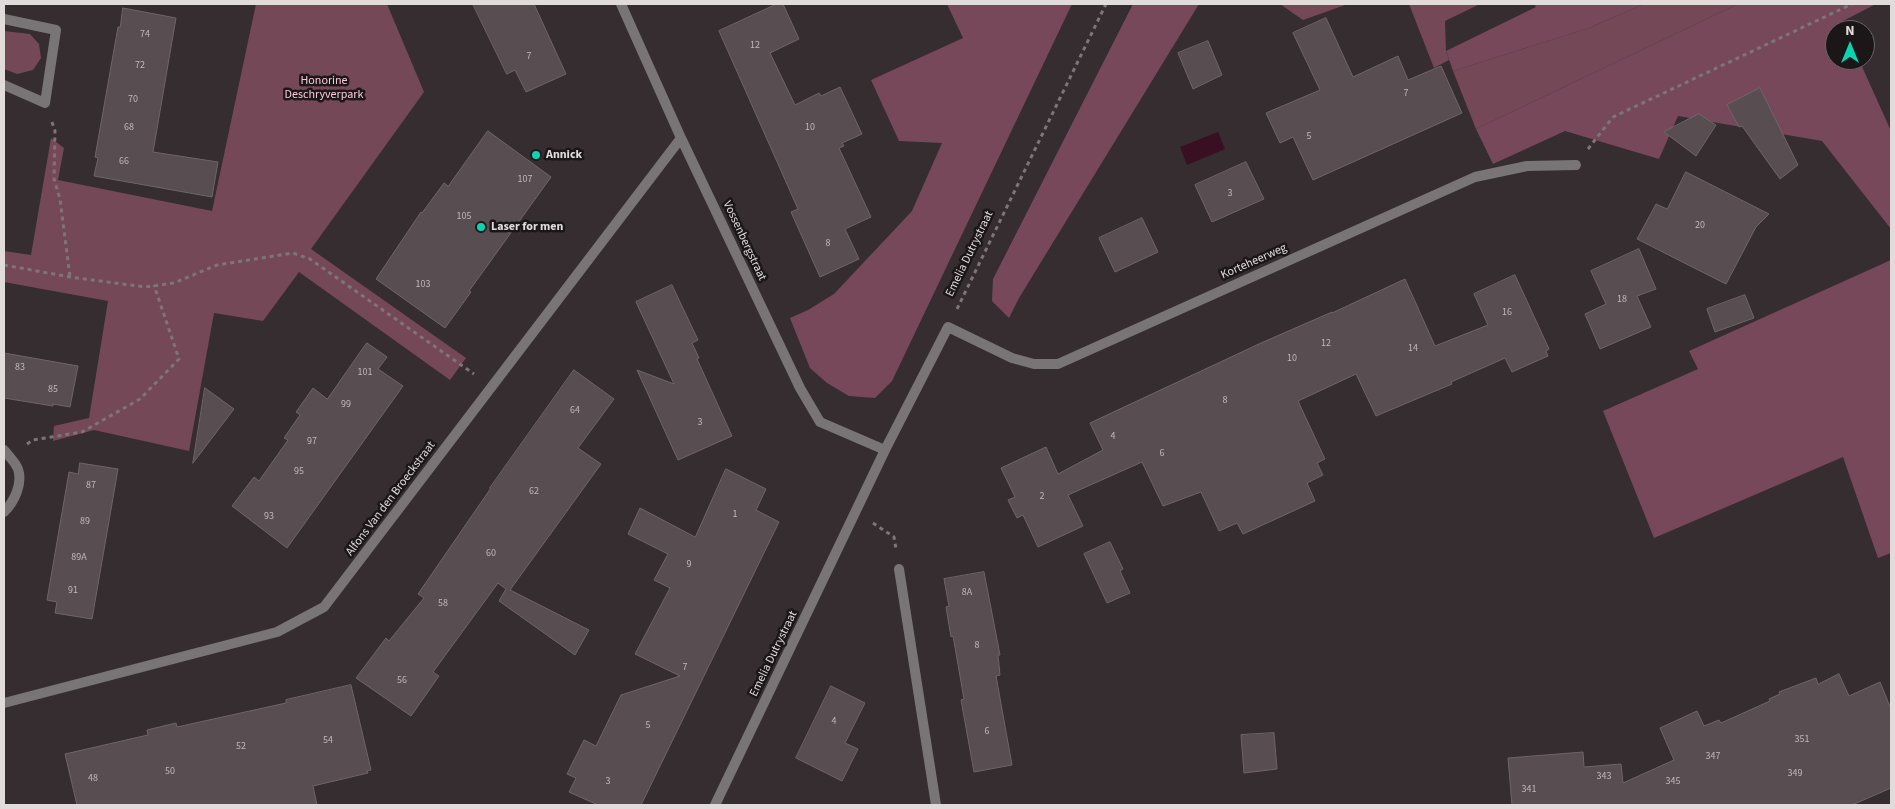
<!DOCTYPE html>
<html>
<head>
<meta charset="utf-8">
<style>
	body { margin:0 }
	#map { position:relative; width:1895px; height:809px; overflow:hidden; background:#362d30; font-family:"Source Sans 3",sans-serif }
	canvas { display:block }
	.frame { position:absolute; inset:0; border:5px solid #e1dbdc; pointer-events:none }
	.north { position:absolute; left:1825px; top:20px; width:50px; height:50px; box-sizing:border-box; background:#1b1718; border:1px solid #6a6566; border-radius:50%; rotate:0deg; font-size:14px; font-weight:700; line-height:20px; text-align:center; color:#e1dbdc }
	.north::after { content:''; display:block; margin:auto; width:18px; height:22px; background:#09d5b5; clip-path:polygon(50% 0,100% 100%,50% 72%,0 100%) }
</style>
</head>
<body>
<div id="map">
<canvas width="1895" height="809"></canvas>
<div class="frame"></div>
<div class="north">N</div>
</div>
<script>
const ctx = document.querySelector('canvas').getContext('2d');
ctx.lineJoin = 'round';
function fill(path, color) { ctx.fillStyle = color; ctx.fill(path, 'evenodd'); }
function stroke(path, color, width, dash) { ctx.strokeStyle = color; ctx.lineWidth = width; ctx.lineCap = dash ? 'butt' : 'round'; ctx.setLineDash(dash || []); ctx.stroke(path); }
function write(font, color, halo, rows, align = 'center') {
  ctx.font = font + ' "Source Sans 3",sans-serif'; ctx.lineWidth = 5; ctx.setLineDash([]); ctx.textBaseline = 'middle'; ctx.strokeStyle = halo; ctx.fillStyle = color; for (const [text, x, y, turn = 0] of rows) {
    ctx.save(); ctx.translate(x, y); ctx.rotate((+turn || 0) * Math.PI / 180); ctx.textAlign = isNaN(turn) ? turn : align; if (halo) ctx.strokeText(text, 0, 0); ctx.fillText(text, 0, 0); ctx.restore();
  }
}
const green = new Path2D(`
	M256 4H387L424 92 311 249 466 358 450 380 299 272 263 321 214 313 189 451 94 430 53 441 54 426 89 418 108 301 4 282V251L31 255 51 138 64 148 58 180 212 211Z
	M1280 4H1348L1303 20Z
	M1409 4H1480L1445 21 1446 51 1449 60 1434 68Z
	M1644 4H1738L1476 129 1453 71 1589 28Z
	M4 31 30 34 39 44 41 58 33 70 17 74 4 69Z`);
const forest = new Path2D(`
	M947 4H1072L892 381 875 398 849 396 827 383 810 368 790 318 808 310 834 294 912 211 942 143 899 141 871 80 963 38Z
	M1133 4H1199L1019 298 1009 318 992 301 993 279Z
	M1534 4H1644L1589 28 1453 71 1446 51 1536 7Z
	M1738 4H1876L1841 22 1845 30H1835V60H1859L1891 131V229L1822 141 1678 116 1659 159 1565 131 1493 164 1476 129Z
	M1891 260V553L1878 558 1843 457 1654 538 1603 411 1698 369 1689 351Z`);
const water = new Path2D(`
	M1218 132 1225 149 1187 165 1180 147Z`);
const building = new Path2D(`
	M473 4H534L566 74 526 92 515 70 507 74Z
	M777 4H783L799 39 770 53 795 105 819 93 821 96 840 87 862 134 842 143 844 146 839 148 871 217 845 229 859 259 820 277 791 212 798 209 719 31Z
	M123 8 176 18 153 152 218 162 212 197 94 176 98 158 95 157 118 27H120Z
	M1326 18 1353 77 1398 56 1408 80 1441 66 1462 113 1313 180 1293 137 1280 143 1266 113 1320 90 1293 33Z
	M1208 41 1222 75 1193 89 1178 53Z
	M1760 88 1798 165 1780 179 1742 126 1739 127 1727 105Z
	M1699 114 1716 125 1696 156 1664 132Z
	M488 131 551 177 469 291 471 292 445 328 376 279 421 212 422 213 444 183 448 186Z
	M1246 162 1264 199 1212 222 1195 185Z
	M1686 172 1769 214 1756 227 1726 284 1637 239 1656 204 1667 209Z
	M1142 218 1158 252 1115 272 1099 238Z
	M1639 249 1656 289 1637 296 1651 327 1600 349 1585 314 1606 304 1591 271Z
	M1515 275 1549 349 1546 351 1548 356 1512 372 1505 358 1451 382 1452 384 1376 416 1356 374 1298 401 1325 459 1317 463 1323 475 1307 483 1315 501 1243 534 1237 523 1219 531 1201 492 1163 506 1142 462 1068 495 1083 526 1038 547 1023 515 1017 518 1008 500 1015 497 1001 468 1046 447 1058 474 1103 450 1090 423 1261 343 1332 312V313L1405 279 1435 346 1488 325 1474 294Z
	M672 285 698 340 692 343 699 358 697 359 732 436 678 460 637 370 674 384 636 302Z
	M1745 295 1754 318 1715 332 1707 309Z
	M367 343 387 357 378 369 403 386 287 548 232 506 254 477 259 481 288 440 284 438 300 415 296 412 313 388 327 399Z
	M4 353 78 366 70 407 53 404V406L4 398Z
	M574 370 614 399 578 448 601 464 510 590 589 630 575 655 499 601 506 589 498 583 433 672 439 676 411 716 356 678 386 638 389 641 424 598 418 594 491 488H490Z
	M205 388 234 409 193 463Z
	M80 463 118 469 92 619 55 613 57 602 47 600 69 472 78 474Z
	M726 469 766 489 756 510 779 522 641 805H598L569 792 576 778 567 774 584 740 596 746 621 695 680 676 635 654 670 588 654 580 668 554 628 534 640 508 695 537Z
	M1110 542 1123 569 1120 571 1130 593 1107 603 1084 554Z
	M984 572 1000 655H998L1000 675 996 676 1012 765 974 772 961 700 964 699 953 636 951 637 946 607 949 606 944 579Z
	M1839 674 1849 696 1880 682 1891 709V788L1852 805H1512L1508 758 1583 752 1584 767 1621 764 1623 783 1674 760 1660 728 1697 711 1704 726 1719 720 1721 723 1770 701 1769 699 1780 694 1779 692 1816 678 1818 684Z
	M351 685 371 770 367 771 368 773 313 786 317 805H77L65 754 148 735 147 730 176 723 177 727 286 703V700Z
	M831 686 865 703 845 743 858 749 842 781 796 758Z
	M1274 733 1277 769 1244 773 1241 735Z`);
const path = new Path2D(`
	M52 122 55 131 54 179 60 199 70 277
	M1588 149 1613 117 1852 4
	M4 265 70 277 145 287 174 283 217 265 293 253 310 259 474 374
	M957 309 1106 4
	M27 444 33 440 82 432 140 399 179 359 154 285
	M873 523 894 537 896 549`);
const street = new Path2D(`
	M621 4 681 138 800 388 820 422 885 450
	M4 19 56 30 45 103 4 85
	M4 450C8 455 16 463 18 469 23 484 14 502 4 512
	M899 569 936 805
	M4 703 277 632 324 607 681 138
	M715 805 885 450 948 327 1012 358 1034 364H1058L1475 177 1527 166 1576 165`);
const markers = [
	[536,155,5,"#09d5b5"],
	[481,227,5,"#09d5b5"]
];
const numberNames = [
	["74",145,35],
	["12",755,46],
	["7",529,57],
	["72",140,66],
	["7",1406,94],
	["70",133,100],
	["68",129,128],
	["10",810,128],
	["5",1309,137],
	["66",124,162],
	["107",525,180],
	["3",1230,194],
	["105",464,217],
	["20",1700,226],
	["8",828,244],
	["103",423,285],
	["18",1622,300],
	["16",1507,313],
	["12",1326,344],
	["14",1413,349],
	["10",1292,359],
	["83",20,368],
	["101",365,373],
	["85",53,390],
	["8",1225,401],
	["99",346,405],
	["64",575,411],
	["3",700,423],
	["4",1113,437],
	["97",312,442],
	["6",1162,454],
	["95",299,472],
	["87",91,486],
	["62",534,492],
	["2",1042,497],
	["1",735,515],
	["93",269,517],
	["89",85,522],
	["60",491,554],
	["89A",79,558],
	["9",689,565],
	["91",73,591],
	["8A",967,593],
	["58",443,604],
	["8",977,646],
	["7",685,668],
	["56",402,681],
	["4",834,722],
	["5",648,726],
	["6",987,732],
	["351",1802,740],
	["54",328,741],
	["52",241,747],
	["347",1713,757],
	["50",170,772],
	["349",1795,774],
	["343",1604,777],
	["48",93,779],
	["3",608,782],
	["345",1673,782],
	["341",1529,790]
];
const parkNames = [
	["Honorine",324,81],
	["Deschryverpark",324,95]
];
const poiNames = [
	["Annick",546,155],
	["Laser for men",491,227]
];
const streetNames = [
	["Vossenbergstraat",744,241,65],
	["Emelia Dutrystraat",970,254,-64],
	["Korteheerweg",1254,262,-24],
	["Alfons Van den Broeckstraat",391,499,-53],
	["Emelia Dutrystraat",774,654,-64]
];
fill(green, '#754858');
fill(forest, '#774859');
fill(water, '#391021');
fill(building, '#584e52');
stroke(building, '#6f6568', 1);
stroke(path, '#7d7577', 3, [4, 4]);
stroke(street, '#797475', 10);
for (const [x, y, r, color] of markers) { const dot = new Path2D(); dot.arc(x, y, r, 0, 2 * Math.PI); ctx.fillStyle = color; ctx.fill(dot); stroke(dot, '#1b1718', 2); }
write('10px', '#bfb8ba', null, numberNames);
write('12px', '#fac9d9', '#1b1718', parkNames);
write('bold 12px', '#e1dbdc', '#1b1718', poiNames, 'left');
write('12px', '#e1dbdc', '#1b1718', streetNames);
</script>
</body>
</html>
